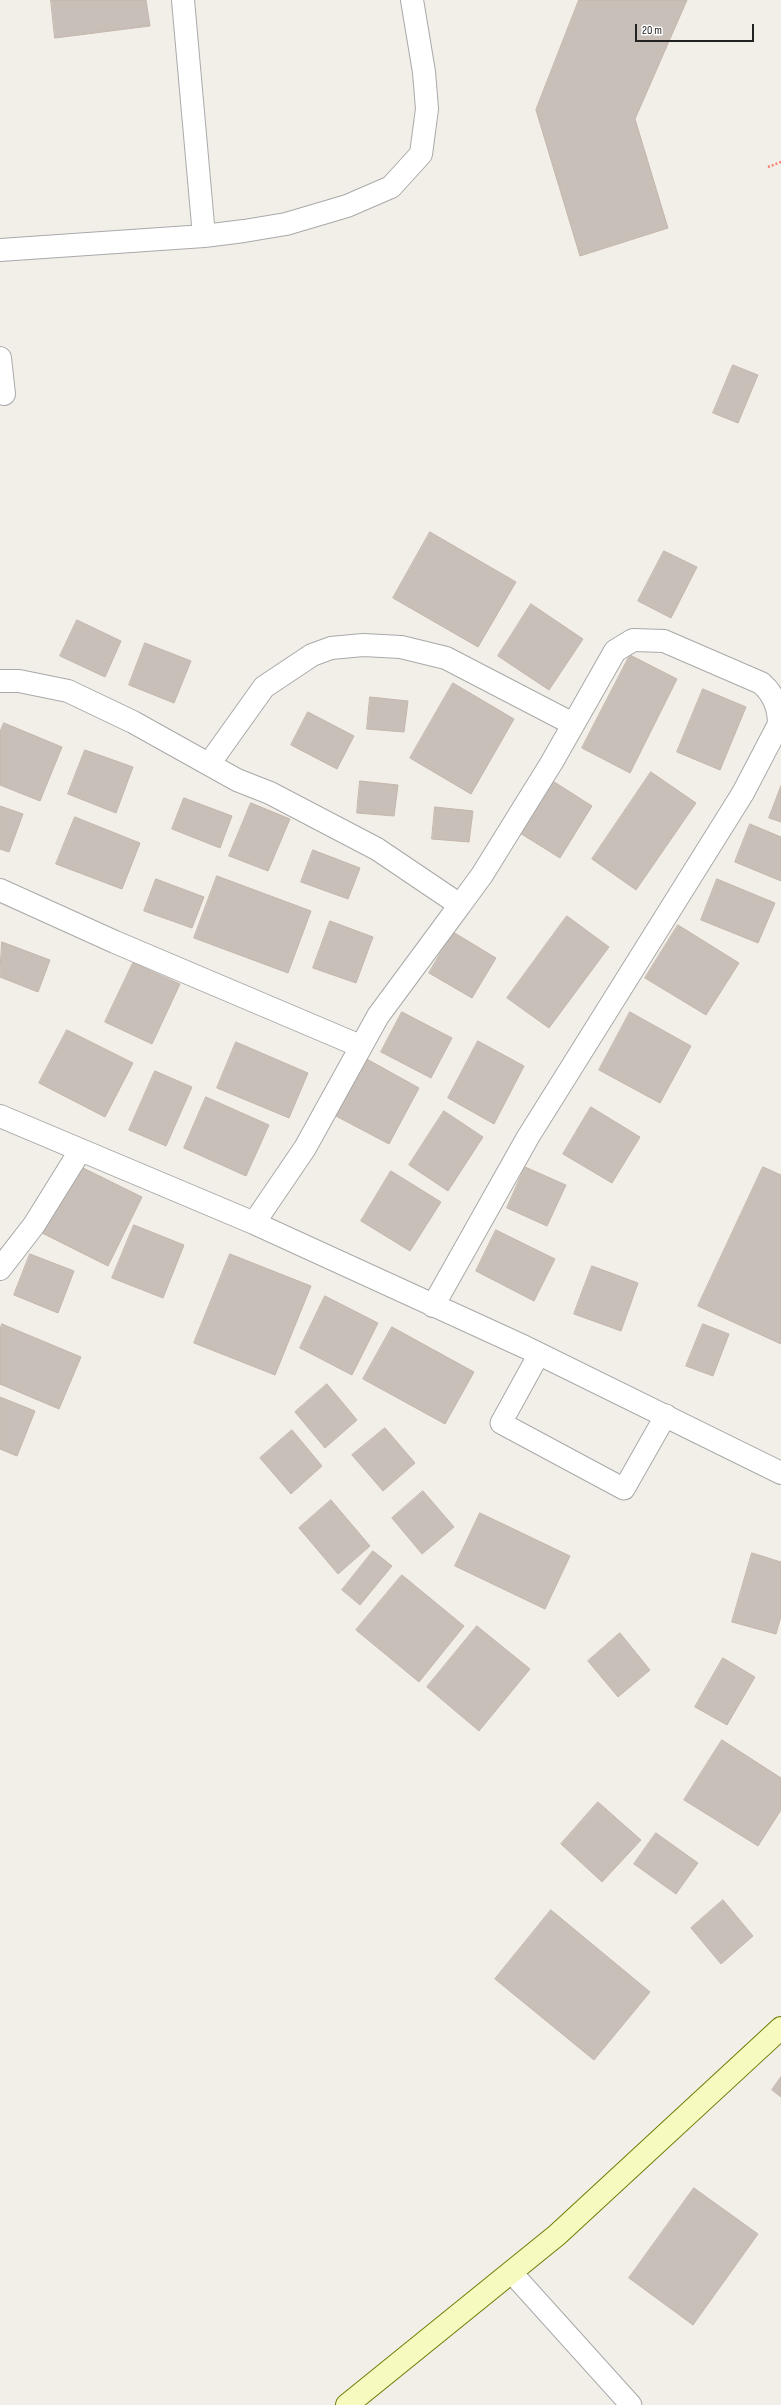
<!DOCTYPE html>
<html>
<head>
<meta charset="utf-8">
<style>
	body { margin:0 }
	#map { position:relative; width:781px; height:2405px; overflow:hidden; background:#f2efe9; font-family:"Sofia Sans Condensed",sans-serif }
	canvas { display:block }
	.scale { position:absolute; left:635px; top:24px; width:119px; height:18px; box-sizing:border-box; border:2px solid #222; border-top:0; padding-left:5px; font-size:12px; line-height:14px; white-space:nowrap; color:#222; -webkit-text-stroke:3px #fff; paint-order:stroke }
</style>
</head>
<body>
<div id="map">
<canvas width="781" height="2405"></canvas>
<div class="scale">20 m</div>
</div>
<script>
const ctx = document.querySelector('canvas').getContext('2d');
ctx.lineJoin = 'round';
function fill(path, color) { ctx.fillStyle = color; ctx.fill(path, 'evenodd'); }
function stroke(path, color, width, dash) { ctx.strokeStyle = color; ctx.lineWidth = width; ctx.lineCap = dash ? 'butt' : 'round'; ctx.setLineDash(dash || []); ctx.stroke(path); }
const building = new Path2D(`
	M51 0H146L150 26 55 38Z
	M579 0H687L635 119 668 228 580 256 536 110Z
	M733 365 758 375 738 423 713 413Z
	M430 532 516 582 478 647 393 598Z
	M664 551 697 567 671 618 638 601Z
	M531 604 583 639 549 690 498 656Z
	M77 620 121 641 105 677 60 656Z
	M145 643 191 661 174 703 129 685Z
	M630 655 677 679 630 773 582 748Z
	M453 683 514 719 471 794 410 758Z
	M703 689 746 707 720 770 677 752Z
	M370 697 408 701 404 732 367 729Z
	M308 712 354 736 337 769 291 745Z
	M4 723 62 747 40 801 0 785V732Z
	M85 750 133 767 116 813 68 794Z
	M651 772 696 803 636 890 592 859Z
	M548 778 592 806 560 858 515 830Z
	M360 781 398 785 394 816 357 813Z
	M781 786V822L769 818Z
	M184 798 232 816 220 848 172 829Z
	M251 803 290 819 268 871 229 856Z
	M0 806 23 814 9 852 0 849Z
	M435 807 473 811 469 842 432 839Z
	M75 817 140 843 122 889 56 864Z
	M750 824 781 837V881L735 862Z
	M313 850 360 868 348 899 301 882Z
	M217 876 311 911 288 973 194 938Z
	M156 879 204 897 192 928 144 911Z
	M717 879 775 903 758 943 701 920Z
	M567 916 609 947 549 1028 507 998Z
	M330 921 373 937 356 983 313 968Z
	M678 925 739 963 706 1015 645 978Z
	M453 932 496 958 472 998 429 973Z
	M2 942 50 960 38 992 0 977Z
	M133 963 180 984 152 1044 105 1022Z
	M402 1012 452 1038 431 1078 381 1052Z
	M630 1012 691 1046 660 1103 599 1070Z
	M67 1030 133 1063 105 1117 39 1083Z
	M478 1041 524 1066 494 1124 448 1098Z
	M236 1042 308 1073 289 1118 217 1088Z
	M365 1058 419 1088 389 1144 334 1115Z
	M155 1071 192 1087 166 1146 129 1130Z
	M206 1097 269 1125 246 1176 184 1148Z
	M591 1107 640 1137 612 1183 563 1154Z
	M444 1111 483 1137 448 1191 409 1165Z
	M73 1163 142 1197 108 1266 40 1232Z
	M525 1167 566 1185 547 1226 507 1208Z
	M763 1167 781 1175V1344L698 1306Z
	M391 1171 441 1202 410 1251 361 1221Z
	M134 1225 184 1245 163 1298 112 1278Z
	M496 1230 555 1259 534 1301 476 1271Z
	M30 1254 74 1271 58 1313 14 1295Z
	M230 1254 311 1286 275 1375 194 1343Z
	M592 1266 638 1283 621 1331 574 1314Z
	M325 1296 378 1323 352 1375 300 1348Z
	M2 1324 81 1357 59 1409 0 1384V1330Z
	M703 1324 729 1334 713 1376 686 1366Z
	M392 1327 474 1372 445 1424 363 1379Z
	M327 1384 357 1420 325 1448 295 1412Z
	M0 1397 35 1411 17 1456 0 1449Z
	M385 1428 415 1463 383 1491 352 1455Z
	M292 1430 322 1466 291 1494 260 1458Z
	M423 1491 454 1527 422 1554 392 1518Z
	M331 1500 370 1546 338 1574 299 1528Z
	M480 1513 570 1556 545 1609 455 1566Z
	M373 1551 392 1566 360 1605 342 1590Z
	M752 1553 781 1562V1616L776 1634 732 1622Z
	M402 1575 464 1626 419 1682 356 1630Z
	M477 1626 530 1669 479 1731 427 1687Z
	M620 1633 650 1670 618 1697 588 1661Z
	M723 1658 755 1677 727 1725 695 1707Z
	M722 1740 781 1778V1810L758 1846 684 1800Z
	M598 1802 641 1840 602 1882 561 1844Z
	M656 1833 698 1863 676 1894 634 1864Z
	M723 1900 753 1936 721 1964 691 1928Z
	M551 1910 650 1992 594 2060 495 1979Z
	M781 2077V2097L772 2090Z
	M694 2188 758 2234 693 2325 629 2278Z`);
const path = new Path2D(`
	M768 167 781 162`);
const lane = new Path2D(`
	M539 1354 501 1423 624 1489 666 1415
	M512 2273 631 2405`);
const street = new Path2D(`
	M183 0 204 236
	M0 250 204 236 244 231 286 224 347 206 391 187 421 154 427 109 424 72 412 0
	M0 358 4 394
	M0 681H19L68 691 133 722 237 780 270 793 377 849 460 905 378 1016 305 1148 254 1223
	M209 764 264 687 312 655 331 648 363 645 401 647 446 658 573 724
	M0 890 115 942 360 1046
	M0 1116 254 1223 525 1347 781 1473
	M0 1269 34 1225 80 1151
	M433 1306 528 1137 743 793 779 724C779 707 774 694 761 683L664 641 633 640 615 651 552 762 482 875 460 905`);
const secondary = new Path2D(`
	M347 2405 557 2235 781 2028`);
fill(building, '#c7bfb8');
stroke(building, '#c4b6ab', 1);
stroke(lane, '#a9a9a9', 23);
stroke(street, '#a9a9a9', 24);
stroke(secondary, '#707d05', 24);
stroke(path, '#fa8072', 2.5, [2, 2]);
stroke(lane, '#fff', 21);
stroke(street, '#fff', 22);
stroke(secondary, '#f7fabf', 22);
</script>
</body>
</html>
